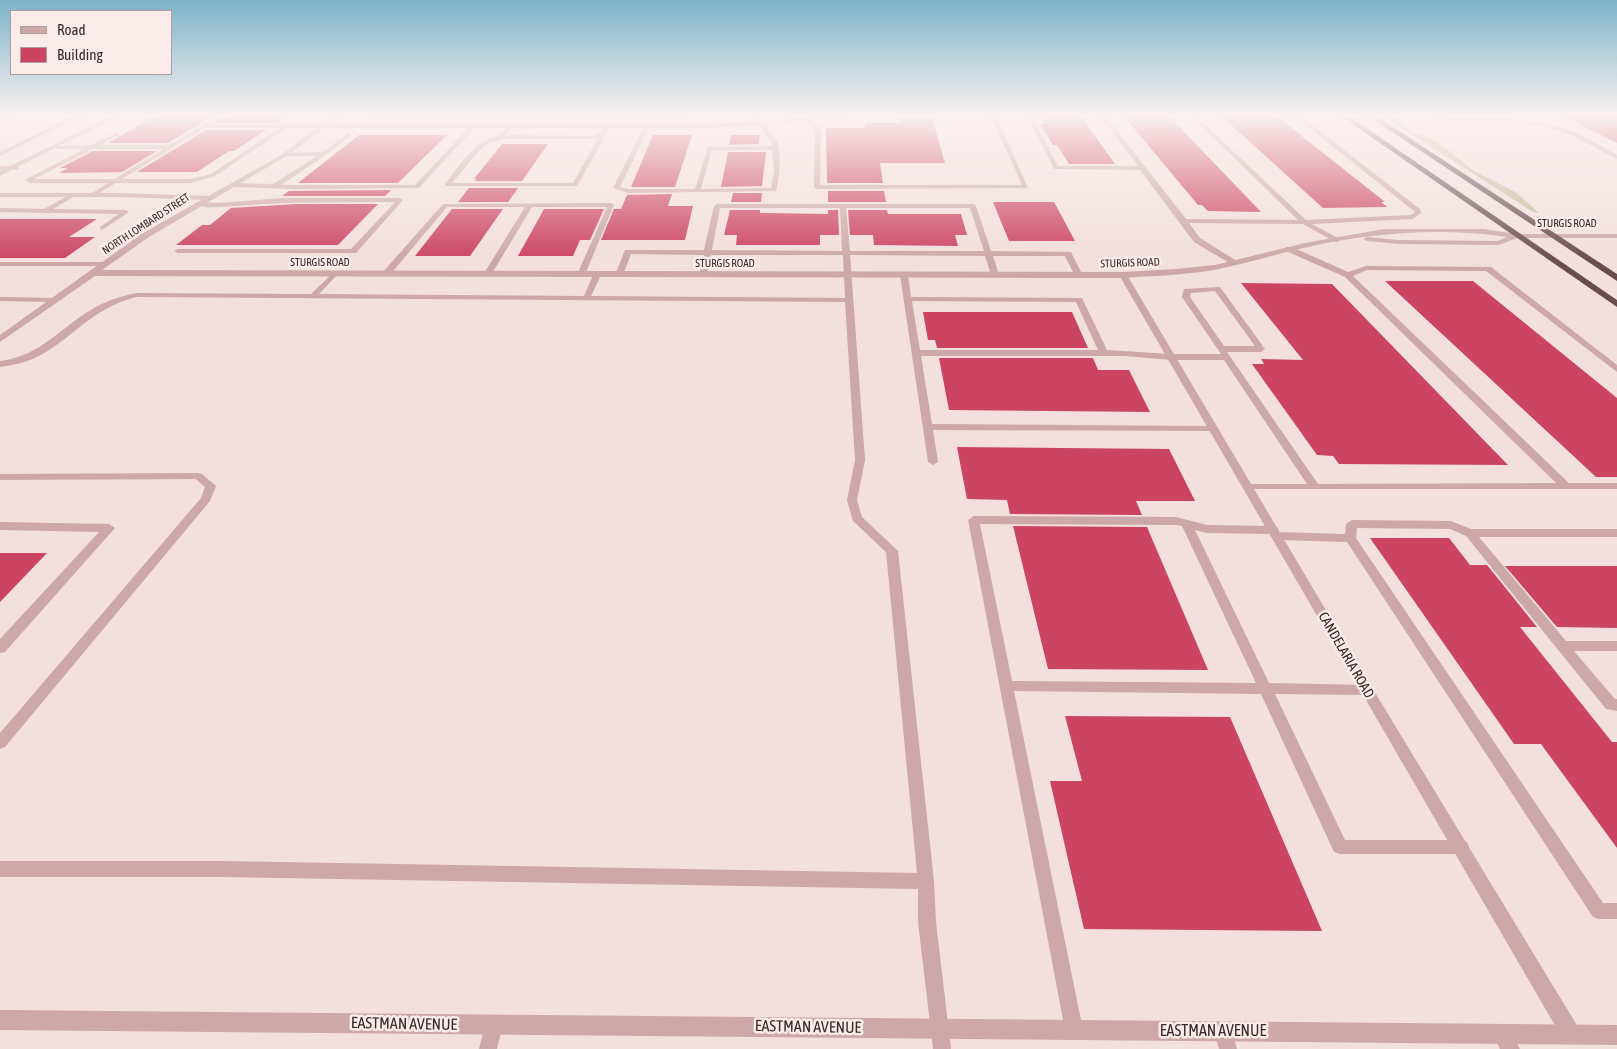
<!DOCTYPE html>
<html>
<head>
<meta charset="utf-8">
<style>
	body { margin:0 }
	#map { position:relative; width:1617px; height:1049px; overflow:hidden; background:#f3dfdd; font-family:"Asap Condensed",sans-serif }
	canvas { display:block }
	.legend { position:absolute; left:10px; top:10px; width:162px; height:65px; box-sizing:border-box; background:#fbebea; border:1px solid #ad9d9e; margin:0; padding:6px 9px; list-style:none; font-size:15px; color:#39292b }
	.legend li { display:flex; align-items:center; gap:10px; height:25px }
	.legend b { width:25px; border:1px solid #ad9d9e }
</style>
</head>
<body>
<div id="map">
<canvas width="1617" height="1049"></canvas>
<ul class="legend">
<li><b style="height:6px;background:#cca8a8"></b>Road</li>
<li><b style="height:14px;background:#cb4460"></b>Building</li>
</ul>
</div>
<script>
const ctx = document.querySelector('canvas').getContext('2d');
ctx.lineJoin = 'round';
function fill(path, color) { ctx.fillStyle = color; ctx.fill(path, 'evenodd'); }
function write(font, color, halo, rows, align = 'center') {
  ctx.font = font + ' "Asap Condensed",sans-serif'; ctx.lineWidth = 5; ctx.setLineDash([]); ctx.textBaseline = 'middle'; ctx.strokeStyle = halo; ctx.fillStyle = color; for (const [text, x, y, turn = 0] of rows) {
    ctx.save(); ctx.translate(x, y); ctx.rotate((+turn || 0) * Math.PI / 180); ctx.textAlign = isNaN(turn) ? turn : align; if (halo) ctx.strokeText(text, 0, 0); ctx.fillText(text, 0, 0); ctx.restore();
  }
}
const green = new Path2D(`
	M1380 114H1391L1402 121 1408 130 1414 133 1428 137 1443 146 1472 170 1517 193 1539 213 1533 212Z`);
const building = new Path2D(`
	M159 114H216L168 143H108Z
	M228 114H289L277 123H215Z
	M1039 114H1079L1115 164H1069L1057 145H1053L1040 124H1045Z
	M1122 114H1167L1261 212 1208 211 1202 205H1198Z
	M1219 114H1274L1385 202H1381L1387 207 1323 208Z
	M1559 114H1617V143Z
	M901 118H932L945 163H880L883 183H827L826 128H865V123H902Z
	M206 130H266L234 151H229L197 172H137Z
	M359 135H447L398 183H298Z
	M653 135H692L675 187H631Z
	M731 135H760L759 144 729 145Z
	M502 144H548L522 181H475L477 179H474Z
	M93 151H157L122 172 59 173 68 168H60Z
	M728 152H766L762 186 721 187Z
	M469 188H518L508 202H458Z
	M391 190 385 196H282L289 191Z
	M828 191H884L886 202H828Z
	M733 193H762L761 202H731Z
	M672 194 668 206H693L685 240H601L614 209H621L627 195Z
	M993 202H1054L1075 241H1009Z
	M296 204H378L338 245H176L202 225H210L231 208Z
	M452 209H503L470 256H415Z
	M544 209H604L590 240H580L573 256H518Z
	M730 210H760V213L828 214V210H838L839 235H820V245H736L737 235H724Z
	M848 210H887L888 214H961L967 235H955L958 246 874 245 873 235H850Z
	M0 219H97L69 237H95L65 258H0Z
	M1385 281H1473L1617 398V477H1596Z
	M1241 283 1332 284 1508 465 1339 464 1333 456 1317 455 1252 364H1264L1261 359 1303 360Z
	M923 312H1072L1088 348H937L935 340H928Z
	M939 358H1093L1098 370H1129L1150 412 949 410Z
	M957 447 1169 449 1195 501H1136L1142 515 1010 514 1007 500 967 499Z
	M1013 526 1147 527 1208 670 1048 669Z
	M1370 538H1449L1470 565H1487L1537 627H1520L1612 742H1617V848L1541 744H1514Z
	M0 553H47L0 602Z
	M1505 566H1617V628L1557 627Z
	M1065 716 1230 717 1322 931 1084 929 1050 781H1082Z`);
const service = new Path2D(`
	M8 114H15L0 122V118Z
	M78 114H85L0 156V152Z
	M220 114H226L209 125 324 124 327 126 324 128H287L215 176 191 183H116L94 196 92 195V193L108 183H30L25 180 84 149H57L55 146 91 145 117 132 119 135 100 145H169ZM205 128H279L211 174 191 179H122ZM93 149H164L114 179H34Z
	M716 114 645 118 375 117 372 115Z
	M751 114H756L761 124 765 123C768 131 771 132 776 139 782 149 780 180 776 191L628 193 613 188 644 126 649 127 620 187 628 189H695L708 147 772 146C771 138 763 133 760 124L756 125ZM712 150H772L774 171 771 188 701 189Z
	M990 114H995L1028 188 817 189 814 187 815 130 806 119 809 117 821 130 820 185H1022Z
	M1026 114H1031L1058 166H1138L1099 114H1104L1186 219 1298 220 1189 114H1194L1306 220 1411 215 1415 212 1292 114H1298L1420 209 1421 213 1413 219 1312 224 1338 238V242H1335L1303 224 1189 223 1200 238 1240 263 1233 265 1194 242 1140 170 1054 169Z
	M1441 116 1451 119C1489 119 1529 116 1566 129 1584 135 1600 146 1617 155V159L1571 135 1545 126 1504 122 1451 123 1439 119Z
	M471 125 476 126 419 188 293 189 234 187 231 185 234 183 273 184 317 156H286L284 153 323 152 348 133 350 136 326 155 281 185H415Z
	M508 125 513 126 506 135 592 136 602 132 605 126 610 127 606 134 600 137 603 140 577 186H445V184C455 172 469 150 483 142 496 134 497 139 508 125ZM503 139H596L597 140 573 183H452L480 150 487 144Z
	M0 166H16L19 168 16 170H0Z
	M73 193 76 195 75 196 53 209 126 210 129 212 102 230 100 229V227L119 214 0 212V208L44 209Z
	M283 198H400L403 200 356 253H178L174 251 178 249H351L395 202C342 202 289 201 236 206 224 206 205 210 195 204L198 202 217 203Z
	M443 204 611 203 614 205 584 277 577 275 607 207H532L491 275 487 277 483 275 525 207H447L389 276H383V272Z
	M717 204H973L976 206 991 251 1071 252 1083 276 1076 278 1065 256H993L999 275 995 277 991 275 985 256 850 255 865 460 857 500 862 517 898 551 934 881 936 922 951 1049H933L918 922V889L223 877H0V861H223L917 873 886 552 853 521 847 500 855 460 845 302 136 297C90 309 75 337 37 357 25 363 13 365 0 367V361C42 356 61 326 96 307 109 300 122 296 136 293L311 294 334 272 338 274 319 294 584 296 593 275 597 273 601 275 591 296 845 298 843 255H711L707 275 703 277 699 275 704 255 631 254 623 275 616 277 615 275 625 250H704L714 206ZM720 208H840L842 251 712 250ZM846 208H970L984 251H850Z
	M1286 247H1292L1348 272 1366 266 1491 267 1617 365V372L1486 271 1367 270 1353 276 1569 483H1617V489H1244L1243 487 1248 484H1307L1224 360H1171L1125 356H921L932 424 1214 426 1217 427 1219 429 1217 431 933 430 938 462 933 465 928 462 900 275 904 273 908 275 911 297 1082 298 1107 350 1171 354H1221L1182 297 1184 289 1220 287 1265 349 1261 352H1227L1318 484 1556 483 1345 277 1286 251ZM1215 291 1255 346H1224L1190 297 1191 293ZM912 301 1076 302 1098 350H920Z
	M0 262H105L109 264 105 266H0Z
	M0 297 54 298 58 300 54 302 0 301Z
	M198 473 202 474 216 486 210 501 5 747 0 749V733L201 498 205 487 196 479 0 480V474Z
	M974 516 1176 517 1207 525 1273 526 1277 527 1279 530 1277 532 1345 534 1346 524 1352 520 1451 521 1471 529H1617V537H1479L1566 641H1617V651H1574L1615 699H1617V711L1606 709 1466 536 1450 529 1357 528 1356 538 1603 903H1617V919H1599L1593 917 1347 542 1277 540 1273 539 1271 536 1273 534 1207 533 1195 530 1269 683 1366 685 1371 686 1373 690 1371 694 1366 695 1275 694 1345 840H1461L1467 842 1469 847 1467 852 1461 854H1340L1334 852 1261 694 1014 691 1083 1030 1081 1037 1074 1039 1067 1037 1065 1030 968 520ZM980 524 1176 525 1182 526 1256 683 1012 681Z
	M0 522 109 524 115 528 5 652 0 653V639L99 532 0 530Z
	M494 1015 501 1017 503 1024 497 1049H479L487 1017Z
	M1223 1022 1230 1024 1237 1049H1219L1214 1031 1216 1024Z
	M1502 1025 1509 1027 1520 1049H1500L1493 1034 1495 1027Z`);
const minor = new Path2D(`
	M115 114H123L0 176V171Z
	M831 114H851L785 124 710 128H324L321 126 324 124H710L785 120Z
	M0 193H118L209 196 213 198 209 200 118 197H0Z
	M1123 272 1127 275 1371 686 1578 1027 1581 1034 1578 1041 1571 1044 1564 1041 1119 275Z`);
const tertiary = new Path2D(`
	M336 114H343L285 157 149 237 102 270 1123 272 1176 269 1215 265 1305 243 1384 229H1484L1517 234H1617V238H1517L1499 245 1399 244 1367 241 1363 239 1367 237 1399 240 1498 241 1507 237C1441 227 1368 233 1303 248 1273 255 1244 264 1214 270 1184 275 1153 276 1123 278L95 276 0 342V335L143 233 281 155Z
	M0 1010 1617 1025V1045L0 1030Z`);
const trunk = new Path2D(`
	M1338 114H1346L1617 300V307Z
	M1365 114H1373L1617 274V281Z`);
const farStreetnames = [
	["NORTH LOMBARD STREET",146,224,-33],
	["STURGIS ROAD",1567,224],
	["STURGIS ROAD",320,263],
	["STURGIS ROAD",1130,263,-2],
	["STURGIS ROAD",725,264]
];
const streetNames = [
	["CANDELARIA ROAD",1346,655,60]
];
const nearStreetnames = [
	["EASTMAN AVENUE",404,1024,1],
	["EASTMAN AVENUE",808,1027,1],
	["EASTMAN AVENUE",1213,1031]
];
fill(green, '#c3bf9c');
fill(building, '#cb4460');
fill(service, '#cca8a8');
fill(minor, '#cca8a8');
fill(tertiary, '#cca8a8');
fill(trunk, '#6a4c50');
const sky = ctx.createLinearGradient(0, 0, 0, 261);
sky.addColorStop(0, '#7cb3c9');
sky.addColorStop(0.44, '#faf1f0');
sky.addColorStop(1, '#faf1f000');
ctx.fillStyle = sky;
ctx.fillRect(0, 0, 1617, 261);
write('11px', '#39292b', '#fbebea', farStreetnames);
write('14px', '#39292b', '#fbebea', streetNames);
write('16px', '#39292b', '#fbebea', nearStreetnames);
</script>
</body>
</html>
